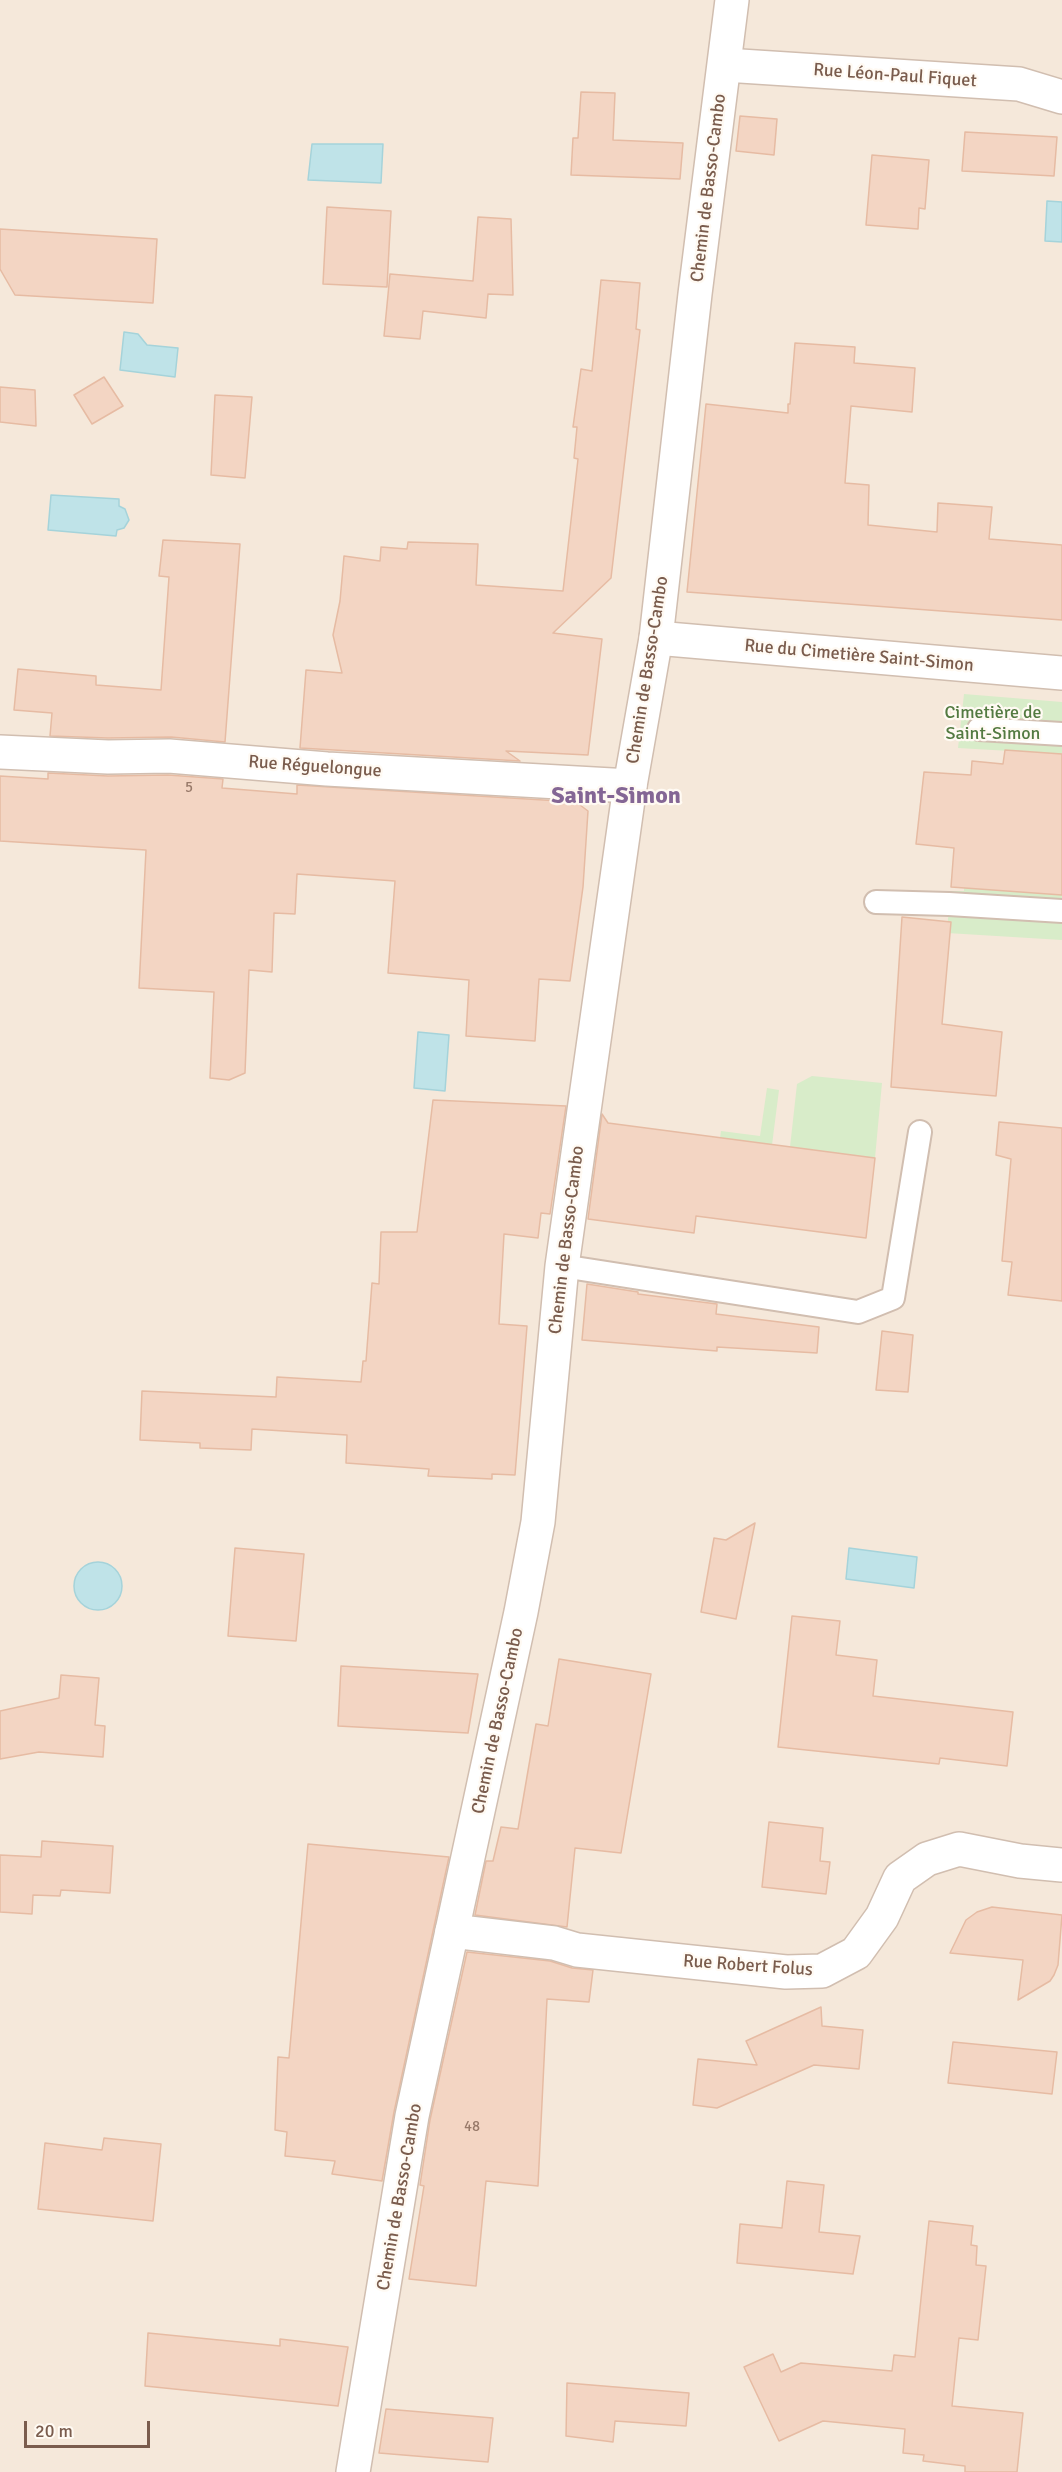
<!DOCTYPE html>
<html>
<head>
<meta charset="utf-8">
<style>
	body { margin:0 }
	#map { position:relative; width:1062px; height:2472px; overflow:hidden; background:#fdf6ec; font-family:Signika,sans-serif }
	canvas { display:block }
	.scale { position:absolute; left:24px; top:2421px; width:126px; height:27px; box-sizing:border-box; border:3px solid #7a5c4d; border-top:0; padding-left:8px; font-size:18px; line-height:21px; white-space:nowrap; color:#7a5c4d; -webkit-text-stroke:4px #fffaf3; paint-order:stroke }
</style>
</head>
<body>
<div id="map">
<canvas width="1062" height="2472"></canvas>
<div class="scale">20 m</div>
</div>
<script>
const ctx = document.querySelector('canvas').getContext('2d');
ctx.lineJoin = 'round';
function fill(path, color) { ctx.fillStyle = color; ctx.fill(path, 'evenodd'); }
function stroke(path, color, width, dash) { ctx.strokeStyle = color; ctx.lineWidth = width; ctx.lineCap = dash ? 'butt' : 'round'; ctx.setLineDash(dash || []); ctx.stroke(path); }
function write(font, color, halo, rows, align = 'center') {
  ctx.font = font + ' Signika,sans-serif'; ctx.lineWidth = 4.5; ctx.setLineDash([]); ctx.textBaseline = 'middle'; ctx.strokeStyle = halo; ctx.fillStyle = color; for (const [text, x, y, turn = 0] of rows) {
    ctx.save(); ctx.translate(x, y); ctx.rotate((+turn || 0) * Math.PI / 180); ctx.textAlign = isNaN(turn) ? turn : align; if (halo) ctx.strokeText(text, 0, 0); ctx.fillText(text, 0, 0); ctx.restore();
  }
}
const residential = new Path2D(`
	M0 0H1062V2472H0Z`);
const green = new Path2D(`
	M964 694 1062 702V754L958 748Z
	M964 883 995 890 1062 895V940L947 933 950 891H964Z
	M812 1076 882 1083 875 1158 790 1147 797 1084Z
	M767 1088 779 1090 772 1145 720 1138 721 1131 760 1136Z`);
const water = new Path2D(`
	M312 144H383L381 183 308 180Z
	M1047 201 1062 202V242L1045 241Z
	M124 332 138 334 147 345 178 348 175 377 120 370Z
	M51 495 119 499V506L125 509 129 520 124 528 117 530 116 536 48 530Z
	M418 1032 449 1035 445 1091 414 1088Z
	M849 1548 917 1557 914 1588 846 1579Z
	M74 1586a24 24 0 1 1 48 0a24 24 0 1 1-48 0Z`);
const building = new Path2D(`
	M581 92 615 93 613 140 683 143 680 179 571 175 573 138H578Z
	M740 116 777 119 774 155 736 151Z
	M965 132 1057 137 1054 176 962 171Z
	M872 155 929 160 925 209 919 208 918 229 866 225Z
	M327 207 391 211 387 287 323 284Z
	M478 217 511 219 513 295 488 294 486 318 423 311 420 339 384 336 390 274 473 281Z
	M0 229 157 239 153 303 15 295 0 269Z
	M601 280 640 283 636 329 640 330 611 578 553 633 602 639 588 755 506 751 520 761 300 748 306 670 342 673 333 635 340 601 344 556 380 561 381 547 407 549 408 542 478 544 476 585 563 591 578 459 574 458 577 427H573L581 369 592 371Z
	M795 343 855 347 854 363 915 368 912 412 851 406 845 483 869 485 868 525 937 532 938 503 992 507 989 539 1062 545V620L687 592 706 404 788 413V404H790Z
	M104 377 123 406 92 424 74 395Z
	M0 387 35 390 36 426 0 422Z
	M215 395 252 397 245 478 211 475Z
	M163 540 240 544 225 742 171 737 108 738 50 736 52 713 14 710 18 669 96 676V685L161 690 169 577 159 576Z
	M1005 750 1062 754V895L951 887 954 848 916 844 924 772 971 775 972 761 1003 764Z
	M48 773 108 776 168 775 223 779 222 788 297 794V785L576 802 588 811 583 887 570 981 539 979 535 1041 466 1036 469 980 388 973 395 881 297 874 295 914 274 913 272 972 249 970 245 1073 229 1080 210 1078 214 992 139 988 146 850 0 841V776L48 779Z
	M902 917 951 922 942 1024 1002 1032 996 1096 891 1087Z
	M433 1100 566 1106 550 1214 541 1213 538 1238 504 1234 499 1324 527 1326 515 1475 492 1474V1479L428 1476 429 1469 346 1463 347 1435 252 1429 251 1450 200 1448V1443L140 1440 142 1391 276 1397 277 1377 361 1382 363 1361H366L372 1283 379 1284 381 1232H417Z
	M602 1114 608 1123 875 1158 866 1238 696 1216 694 1233 588 1219Z
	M999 1122 1062 1128V1301L1008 1295 1012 1262 1002 1261 1011 1159 996 1155Z
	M587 1284 638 1292V1294L717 1304 716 1314 819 1327 817 1353 717 1347V1351L582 1340Z
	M882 1331 913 1335 908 1392 876 1390Z
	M755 1523 736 1619 701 1612 714 1538 726 1540Z
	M235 1548 304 1554 296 1641 228 1636Z
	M792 1616 840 1621 836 1655 877 1660 873 1696 1013 1712 1007 1766 940 1758 939 1764 778 1747Z
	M559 1659 651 1674 621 1853 575 1848 567 1927 475 1915 486 1861H493L501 1827 518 1829 536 1724 548 1726Z
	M341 1666 478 1674 468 1733 338 1726Z
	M61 1675 99 1678 95 1725 105 1726 103 1757 39 1752 0 1759V1711L59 1698Z
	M769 1822 823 1828 820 1861 830 1862 826 1894 762 1887Z
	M42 1841 113 1846 110 1893 61 1890 60 1896 33 1895 32 1914 0 1912V1855L41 1857Z
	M308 1844 449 1857 394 2112 382 2181 332 2174 335 2161 285 2156 287 2132 275 2130 278 2057 289 2058Z
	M992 1907 1062 1915 1058 1965 1054 1975 1050 1981 1018 2000 1023 1960 950 1953 966 1920 977 1912Z
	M467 1952 550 1961 572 1968 593 1970 589 2002 547 1999 538 2186 486 2181 476 2286 409 2279 424 2186 420 2185 430 2120Z
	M821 2007 822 2026 863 2030 859 2069 814 2065 717 2108 693 2105 698 2059 757 2065 746 2041Z
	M953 2042 1057 2052 1052 2094 948 2083Z
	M104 2138 161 2144 153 2221 38 2209 45 2143 102 2150Z
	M787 2181 824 2185 819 2232 860 2236 853 2274 737 2263 740 2224 782 2228Z
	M929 2221 973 2226 971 2245 977 2246 976 2265 986 2266 978 2340 959 2338 952 2406 1023 2413 1017 2472H965V2466L923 2461 924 2455 903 2453 905 2429 823 2421 779 2441 744 2367 773 2354 781 2372 801 2363 892 2371 894 2355 915 2357Z
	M148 2333 280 2346V2339L348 2347 338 2406 145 2386Z
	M567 2383 689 2393 686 2426 615 2421 613 2442 566 2436Z
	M386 2409 493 2418 488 2462 379 2453Z`);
const service = new Path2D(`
	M979 729 1062 734
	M876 902 949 904 1062 911
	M562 1266 858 1312 893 1298 920 1132`);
const minor = new Path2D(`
	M725 65 1019 84 1062 97
	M656 638 1062 673
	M0 752 108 757 169 756 327 769 630 786
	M452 1931 554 1943 577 1950 786 1972 822 1971 856 1953 882 1917 900 1878 927 1859 959 1849 1020 1861 1062 1865`);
const tertiary = new Path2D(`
	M353 2472 412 2116 521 1612 538 1522 562 1266 630 786 656 638 695 294 732 0`);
const numberNames = [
	["5",189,788],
	["48",472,2127]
];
const streetNames = [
	["Rue Léon-Paul Fiquet",895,76,4],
	["Chemin de Basso-Cambo",709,188,-83],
	["Rue du Cimetière Saint-Simon",859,656,5],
	["Chemin de Basso-Cambo",648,670,-81],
	["Rue Réguelongue",315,767,4],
	["Chemin de Basso-Cambo",567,1240,-83],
	["Chemin de Basso-Cambo",498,1721,-78],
	["Rue Robert Folus",748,1966,4],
	["Chemin de Basso-Cambo",400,2197,-80]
];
const parkNames = [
	["Cimetière de",993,713],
	["Saint-Simon",993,734]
];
const districtNames = [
	["Saint-Simon",616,797]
];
fill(residential, '#f5e8da');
fill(green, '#d8ecc9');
fill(water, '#bfe3e8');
stroke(water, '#a5d3da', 1.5);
fill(building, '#f3d5c3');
stroke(building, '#e6bba3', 1.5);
stroke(service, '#d1beb0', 26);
stroke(minor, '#d1beb0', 36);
stroke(tertiary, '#d1beb0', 36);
stroke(service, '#fff', 22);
stroke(minor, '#fff', 33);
stroke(tertiary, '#fff', 33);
write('15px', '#987a6a', null, numberNames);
write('18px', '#7a5c4d', '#fffaf3', streetNames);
write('18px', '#537a41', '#fffaf3', parkNames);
write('bold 24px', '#846695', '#fffaf3', districtNames);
</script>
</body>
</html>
